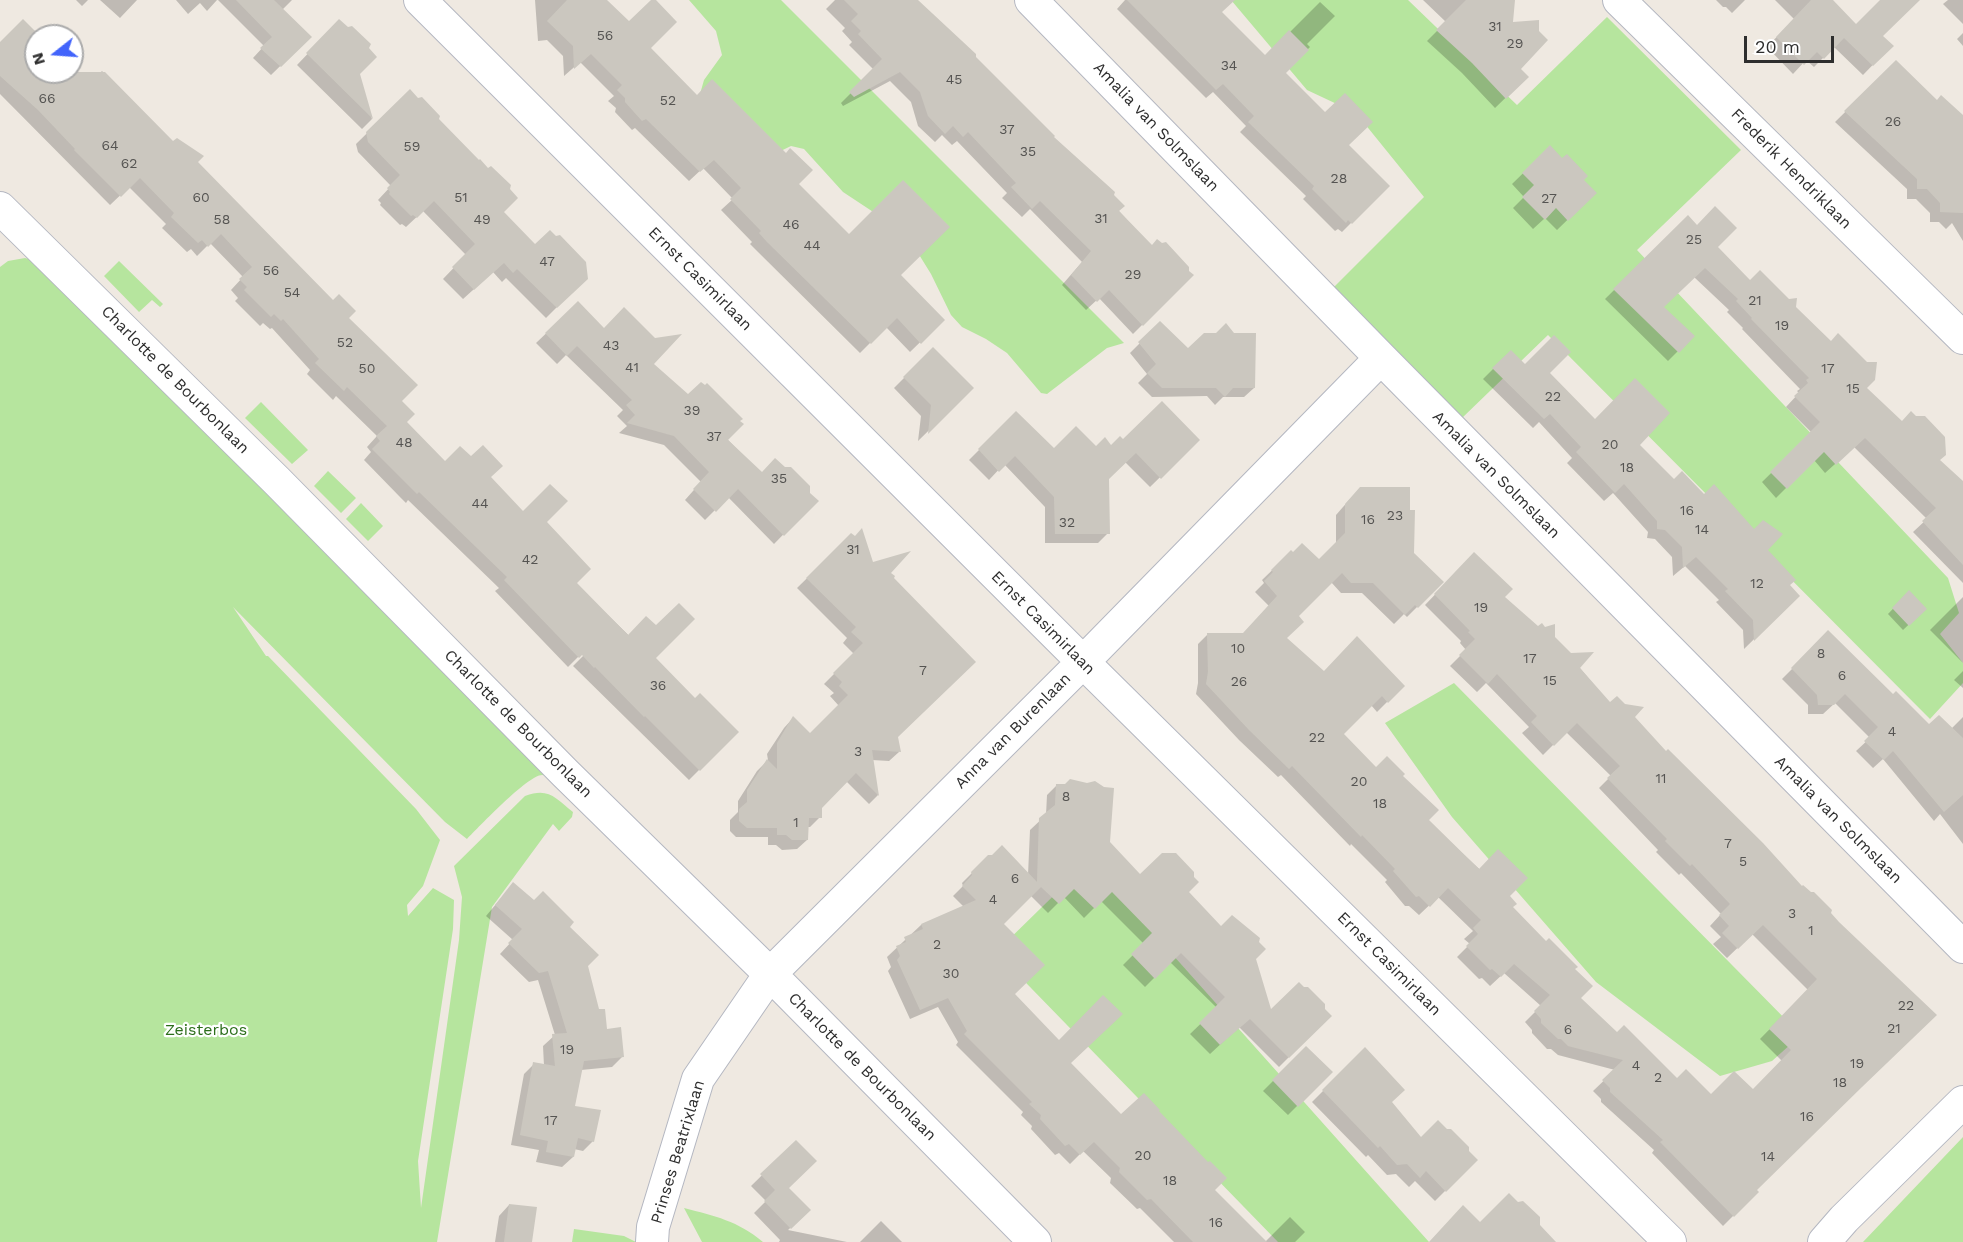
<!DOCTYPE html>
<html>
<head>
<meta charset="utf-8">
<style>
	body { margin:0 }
	#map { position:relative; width:1963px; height:1242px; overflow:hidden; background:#efe9e1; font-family:"Work Sans",sans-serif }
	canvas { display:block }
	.north { position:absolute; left:24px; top:24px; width:60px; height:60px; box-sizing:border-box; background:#fff; border:2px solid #ababab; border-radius:50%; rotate:253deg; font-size:16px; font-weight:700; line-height:24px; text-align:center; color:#2e2e2e }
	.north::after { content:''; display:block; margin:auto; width:21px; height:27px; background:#4264fb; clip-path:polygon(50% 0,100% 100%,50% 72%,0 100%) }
	.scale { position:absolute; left:1744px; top:36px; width:90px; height:27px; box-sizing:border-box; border:3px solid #2e2e2e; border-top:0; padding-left:8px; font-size:18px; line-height:21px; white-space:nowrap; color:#2e2e2e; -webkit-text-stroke:4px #fff; paint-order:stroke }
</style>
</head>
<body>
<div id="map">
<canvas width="1963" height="1242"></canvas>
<div class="north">N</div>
<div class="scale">20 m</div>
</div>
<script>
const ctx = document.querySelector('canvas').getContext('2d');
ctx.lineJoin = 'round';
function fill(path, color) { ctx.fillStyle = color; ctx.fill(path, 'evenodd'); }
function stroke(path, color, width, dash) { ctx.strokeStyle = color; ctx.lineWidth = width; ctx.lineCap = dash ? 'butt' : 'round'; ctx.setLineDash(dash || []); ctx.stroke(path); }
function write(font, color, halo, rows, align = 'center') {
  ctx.font = font + ' "Work Sans",sans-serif'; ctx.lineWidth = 4.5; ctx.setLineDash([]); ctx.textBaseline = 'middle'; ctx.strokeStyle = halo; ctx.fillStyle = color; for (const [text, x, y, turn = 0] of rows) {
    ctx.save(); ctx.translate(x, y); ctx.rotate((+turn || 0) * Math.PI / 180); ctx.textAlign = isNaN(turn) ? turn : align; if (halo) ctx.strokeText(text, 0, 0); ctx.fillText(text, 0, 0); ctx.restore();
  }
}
const green = new Path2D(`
	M689 0H781L1124 343 1107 348 1047 394 1041 393 1007 353 986 339 962 327 951 315 931 274 918 253 899 229 843 192 804 149 791 146 764 159 700 94 704 80 722 55 716 31Z
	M1231 0H1408L1517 105 1607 17 1741 150 1637 250 1948 578 1959 613 1940 634 1963 663V683L1930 719 1548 335 1462 418 1334 287 1424 197 1356 113 1307 90Z
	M25 258 39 262 551 778C548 777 545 775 542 775 528 775 479 827 467 839L445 822 233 607 266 656H268L416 809 440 840 423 886 407 905 408 916 433 888 454 900 453 929 418 1161 421 1208 459 940 462 897 454 866 525 796C549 787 555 798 573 812L572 817 559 831 553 824 492 907 437 1242H0V267L8 261Z
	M119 261 163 304 160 307 152 300 139 312 104 276Z
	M261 402 308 450 292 464 245 418Z
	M328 471 356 498 341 513 314 486Z
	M361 503 383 526 368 541 346 519Z
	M1454 683 1801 1035 1772 1061 1720 1076 1596 982 1452 817 1385 723Z
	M1089 861 1429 1242H1278L996 952Z
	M1963 1137V1242H1863Z
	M684 1208C715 1216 738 1221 763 1242H702Z
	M574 1229 624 1236 636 1242H572Z`);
const shadow = new Path2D(`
	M76 0H88L82 6Z
	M100 0H137L120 18Z
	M176 0H217L207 11 200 3 188 14Z
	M218 0H292L282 10 310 37 271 75 253 58 264 46Z
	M535 0H605L629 23 654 0 649 48 697 97 797 184 849 236 899 275 943 320 910 352 886 327 860 353 758 252 750 244 752 242 721 210 733 199 703 168 689 181 635 128 632 130 615 112 616 108 608 101 614 96 580 62 564 76 563 56 547 40 538 41Z
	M835 0H916L1051 137 1152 247 1192 275 1133 334 1099 298 1086 310 1062 285 1082 262 1030 209 1022 217 1002 198 1007 193 957 141 952 145 942 135 935 142 918 126 911 102 890 81 843 106 841 103 874 70 849 45 852 42 842 31 845 28 826 9Z
	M1125 0H1213L1220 13 1265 57 1320 2 1335 16 1307 44 1310 47 1284 73 1347 145 1388 186 1342 232 1338 229 1335 231 1303 199 1306 196 1240 132 1246 126 1213 92 1206 98 1117 9Z
	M1423 0H1514L1512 24 1519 69 1527 77 1495 108 1462 73 1427 41 1446 22Z
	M1716 0H1745L1732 13 1726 7H1723Z
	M1775 0H1831L1856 26 1882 0H1918L1881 36 1891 46 1863 75 1834 47 1814 67 1806 60 1793 74 1767 47 1794 19Z
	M1948 0H1963V24L1943 4Z
	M23 21 38 36H36V72H57L79 94 102 71 173 144 195 162 346 318 400 401 405 422 445 463 489 478 523 513 545 522 575 583 695 700 737 732 689 780 573 666 588 651 586 649 568 667 495 591 499 588 408 500 406 503 399 496 364 460 371 452 367 447 377 436 336 396 333 400 307 374 310 370 272 328 270 329 263 323 260 326 235 301 238 298 231 290 243 277 210 243 197 256 191 249 187 252 162 228 166 224 129 187 110 205 0 94V44Z
	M339 21 372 119 362 129 297 65Z
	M1963 33V46L1957 39Z
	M1896 62 1963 161V241L1952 223 1946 229 1939 222H1930V213L1916 199H1907V189L1835 122Z
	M410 91 438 120 502 212 535 246 586 278 546 318 506 278 502 282 493 272 463 299 443 279 466 255 423 211 406 227 402 224 400 225 380 205 381 203 378 200 391 186 358 152 356 144Z
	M1550 147 1595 193 1557 230 1545 218 1533 229 1513 208 1524 197 1512 184Z
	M1688 217 1750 282 1795 307 1865 388 1963 483V583L1913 532 1927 519 1854 447 1825 473 1814 460 1776 498 1762 482 1812 433 1786 407 1799 393 1797 391 1800 389 1742 329 1743 328 1727 312 1729 310 1694 277 1662 307 1693 336 1668 361 1605 299Z
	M578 303 604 330 652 364 762 474 809 494 816 501 774 544 728 497 705 520 685 500 701 482 664 445 619 433 627 426 617 416 623 410 566 355 557 364 536 343Z
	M1160 323 1188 350 1233 334 1254 388 1244 397H1223L1215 405 1207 396 1152 397 1138 383 1147 374 1130 353Z
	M933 349 972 388 918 441 921 416 894 388Z
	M1525 366 1548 373 1595 421 1638 445 1674 481 1704 496 1766 550 1788 585 1798 596 1744 649 1743 630 1716 602 1719 600 1685 566 1673 576 1672 557 1655 539 1647 538 1648 532 1613 493 1604 501 1567 463 1572 458 1539 422 1533 428 1483 379 1493 369Z
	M1016 413 1054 450 1111 447 1123 442 1198 440 1150 487 1125 462 1108 479V533L1098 543H1045V507L1004 464 989 480 969 460Z
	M1350 499 1413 554 1442 582 1407 617 1404 614 1394 624 1362 593H1341L1331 582 1297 616 1286 638 1323 673 1403 686 1377 712 1371 705 1342 734 1376 769 1401 776 1427 820 1508 896 1511 907 1573 969 1579 998 1617 1034 1677 1080 1711 1096 1753 1091 1782 1061 1760 1039 1808 990 1752 934 1727 958 1713 944 1721 937 1710 926 1721 914 1681 873 1679 875 1656 852 1658 850 1599 788 1611 776 1566 732 1543 755 1522 733 1529 727 1486 683 1477 692 1450 666 1466 650 1460 643 1461 641 1425 605 1474 554 1503 597 1538 628 1554 637 1610 704 1633 718 1666 753 1838 923 1755 1190 1757 1192 1723 1226 1652 1153 1654 1150 1601 1102V1099L1593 1091 1615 1070 1558 1055 1551 1049H1547L1532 1033V1030L1525 1022 1541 1006 1504 973 1490 986 1482 978 1479 979 1457 957 1470 944 1464 939 1473 931 1438 897 1419 915 1409 906H1405L1385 882 1387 880 1351 844 1350 846 1281 775 1278 777 1239 740 1196 694 1198 683V644L1208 634 1243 635 1269 606 1255 592 1264 583 1262 580 1291 552 1319 561 1336 544V515Z
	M851 535 873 564 889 573 897 737 899 752 889 761 872 760 878 795 869 804 846 781 821 808 820 817 810 827H807V840L797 849 782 850 776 845H768V837H736L730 831V820L738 812V801L757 771 768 760 767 754 784 728 793 718 810 735 839 706 830 696 834 693 824 684 854 654 843 643 847 638 797 588Z
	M1909 592 1925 609 1903 630 1888 614Z
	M1963 597V663L1930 630Z
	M1828 633 1893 697 1929 727 1951 729 1963 717V844L1940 814 1934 821 1883 759 1873 768 1856 751 1870 738 1835 703 1823 714H1808V705L1782 679Z
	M1963 671V688L1954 680Z
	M1057 785 1140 877 1187 892 1221 928 1254 959 1271 1012 1324 1010 1330 1016 1279 1067 1239 1027 1210 1054 1190 1034 1217 1008 1170 962 1145 987 1123 965 1144 944 1101 901 1084 918 1064 897 1048 913 1030 895 1002 924 1013 995 1069 1064 1121 1116 1213 1190 1265 1242H1174L1140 1208 1137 1209 1110 1183 1111 1178 1083 1151 1070 1164 1059 1153 1055 1155 1031 1129 1032 1126 1021 1115 1023 1112 956 1045 958 1042 938 1007 910 1019 888 971 891 967 887 957 921 925 964 907 953 896 963 886 962 883 989 856 1028 875 1030 830 1046 815 1047 795Z
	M513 884 568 927 586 966 598 1011 606 1030 622 1057 612 1067 581 1070 574 1107 593 1141 583 1151 574 1149 573 1157 562 1167 536 1162 539 1150 511 1145 524 1074 534 1064 544 1066 543 1046 555 1035 538 980 529 982 500 954 513 940 486 916Z
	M1306 1048 1331 1072 1288 1115 1263 1091Z
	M1365 1049 1390 1102 1421 1140 1467 1152 1476 1160 1435 1201 1415 1181 1409 1187 1396 1174 1387 1175 1368 1155 1366 1157 1312 1102Z
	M796 1142 788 1188 809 1210 788 1230 847 1242H779L780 1240 754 1213 766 1201 751 1186Z
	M509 1205 531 1242H534H495L499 1216Z
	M1290 1217 1305 1232 1295 1242H1265Z
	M881 1221 902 1242H860Z`);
const building = new Path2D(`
	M236 0H274L312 37 281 67 260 48 272 37Z
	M567 0H607L629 21 651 0H656L677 22 651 48 697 95 712 79 786 153 790 148 813 170 799 184 849 234 903 180 950 227 901 275 945 320 921 344 897 318 871 344 767 242 759 233 761 231 730 199 741 188 714 160 700 172 646 119 642 121 625 102V98L617 90 622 85 591 54 574 69 573 46 547 21Z
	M844 0H918L976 54V57L1055 136 1054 137 1115 192 1114 195 1125 206 1119 211 1152 245 1157 239 1162 243 1166 242 1189 267V271L1194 275 1143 326 1109 290 1097 302 1071 275 1091 251 1040 201 1032 209 1011 187 1016 183 968 132 963 137 953 126 945 134 928 116 920 92 900 72 854 97 849 92 882 59 858 34 861 31 851 21 858 14Z
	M1127 0H1235L1222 12 1265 55 1289 30 1309 50 1286 73 1325 112 1345 93 1373 122 1349 145 1390 186 1352 224 1348 220 1346 223 1312 189 1314 186 1248 122 1254 116 1223 84 1216 90Z
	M1466 0H1515L1513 22 1539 20V31L1548 40 1521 69 1529 77 1506 99 1472 63 1436 30Z
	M1811 0H1833L1856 24 1880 0H1920L1883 36 1894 46 1873 66 1844 38 1824 59 1817 52 1804 65 1776 37Z
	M23 19 40 36H36V72H72V68L76 72H105L173 141 177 138 204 156 198 162 333 300 339 294 356 311 349 318 418 385 402 401 415 414 407 422 445 461 460 446 471 456 483 445 503 466 491 477 523 511 550 484 568 501 547 522 591 569 577 583 628 635 646 616 656 625 679 603 695 619 656 658 695 698 700 693 739 732 700 771 645 716 644 717 595 667 594 668 582 655 579 658 504 580 507 577 419 492 417 494 372 449 380 441 376 436 387 426 347 387 344 391 315 363 319 359 283 319 281 321 274 314 271 317 244 290 247 287 239 279 252 267 221 234 208 247 202 240 198 243 171 217 174 213 140 178 121 197 74 150 75 149 38 110 0 76V42Z
	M339 19 348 27 352 26 371 44 369 48 377 57 360 74 373 119 306 53Z
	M1896 60 1937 100 1941 95 1963 115V213L1940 212V203L1927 189H1917V179L1844 111Z
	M410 89 418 98 422 97 440 116 439 119 479 160 480 159 488 168 491 166 511 185 510 189 518 198 504 212 535 244 550 230 556 236 560 235 586 262 588 279 557 308 517 269 513 273 504 263 474 290 452 267 475 244 434 201 417 218 413 215 411 216 389 194 390 192 387 188 400 175 368 142 366 132Z
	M1550 145 1562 158 1567 154 1588 176 1584 180 1597 193 1568 221 1556 208 1545 220 1522 197 1534 185 1522 173Z
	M1715 206 1737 228 1718 247 1750 280 1760 270 1789 299 1797 298 1796 307 1831 341 1838 333 1867 362H1877L1875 380 1867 388 1902 421 1911 411 1916 416H1925L1945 437 1946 455 1940 460 1963 481V565L1922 521 1936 508 1865 438 1836 465 1824 452 1787 489 1770 472 1820 422 1794 396 1808 383 1806 380 1809 378 1751 319 1752 318 1736 301 1738 299 1705 268 1664 307 1695 336 1679 353 1613 289 1688 215 1697 225Z
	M578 301 604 328 624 307 655 338 682 334 654 364 688 394 701 382 705 385 707 383 743 419 740 421 744 424 728 440 762 472 775 458 785 467H791L810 486V493L819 501 784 536 738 489 716 512 693 489 709 472 674 436 627 423 635 415 626 405 632 400 577 346 567 356 545 333Z
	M1160 321 1188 348 1204 333H1216L1226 323 1234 333H1256L1255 388H1233L1225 397 1216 388H1162L1147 373 1156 364 1138 342Z
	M1554 335 1571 352 1550 373 1595 419 1635 378 1670 413 1640 445 1674 479 1682 471 1704 494 1714 484 1754 529 1763 520 1783 534 1768 550 1796 580 1790 585 1800 596 1754 641 1753 620 1725 591 1728 589 1696 557 1683 568 1682 547 1665 530 1657 529V521L1624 484 1615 493 1576 452 1581 447 1550 414 1544 419 1492 368 1511 350 1525 364Z
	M933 347 974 388 928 434 931 405 903 377Z
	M1162 401 1200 440 1161 479 1136 453 1109 479 1110 534H1055L1054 497 1015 456 999 472 978 449 1016 411 1054 448 1076 426 1096 446 1105 437 1111 445 1120 436 1123 439Z
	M1360 487H1410V510H1415L1414 553 1444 582 1418 608 1415 605 1405 615 1373 583H1351L1342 573 1299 616 1304 622 1287 638 1324 671 1357 636 1405 686 1388 703 1382 696 1344 734 1376 767 1387 756 1405 774 1403 776 1439 810 1429 820 1479 869 1498 849 1528 878 1510 896 1517 904 1513 907 1546 941 1549 938 1578 967 1575 969 1593 986 1581 998 1617 1032 1624 1025 1677 1078 1686 1069 1711 1094 1734 1071 1753 1089 1791 1050 1769 1029 1817 979 1763 925 1738 949 1722 933 1729 926 1719 915 1730 904 1692 864 1690 866 1665 841 1667 839 1607 778 1620 766 1577 723 1554 746 1531 722 1537 716 1497 674 1488 684 1459 655 1475 639 1468 632 1470 631 1434 594 1474 552 1513 589 1505 597 1538 626 1542 623 1545 627 1555 624V637L1571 653 1594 652 1580 668 1610 702 1617 696 1625 704 1644 707 1635 717 1666 751 1668 749 1763 843 1802 886 1803 885 1811 892H1814L1832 910 1831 913 1839 922 1937 1015 1862 1087 1757 1190 1759 1192 1734 1217 1660 1142 1663 1140 1610 1092V1088L1602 1080 1623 1060 1568 1046 1561 1039H1558L1541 1023V1019L1534 1011 1550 995 1514 964 1501 977 1492 969 1490 970 1466 946 1478 934 1473 928 1481 920 1448 888 1430 907 1419 896 1416 897 1393 871 1395 869 1362 835 1361 837 1292 766 1289 769 1249 730 1206 684 1208 672 1207 633H1243L1277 596 1264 581 1273 572 1271 570 1291 550 1293 552 1302 543 1319 559 1345 533V504Z
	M862 528 873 562 911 551 891 573 895 576 894 578 976 662 898 737 901 752 872 750 879 796 856 773 822 808V818H809L808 840H792L786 835H777V828H747L739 821V809L747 802V790L767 759 777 769V743L793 716 810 733 848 695 839 686 842 682 833 673 863 643 851 632 856 627 806 578 851 533 855 536Z
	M1909 590 1927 609 1909 626 1892 608Z
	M1828 630 1893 694 1896 691 1929 724 1939 715 1963 738V795L1944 812 1893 751 1884 760 1864 741 1878 727 1845 694 1834 705H1818L1817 695 1791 668Z
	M1070 779 1087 783 1095 781 1104 787 1114 788 1110 842 1140 874 1162 853H1176L1194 872V877L1199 882 1189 892 1221 926 1232 915 1260 938 1259 942 1266 949 1256 959 1271 1009 1299 982 1304 987H1308L1325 1004V1009L1332 1016 1289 1058 1250 1019 1220 1045 1199 1023 1225 997 1181 953 1155 979 1131 954 1152 933 1112 892 1095 909 1074 889 1059 904 1041 887 1004 924 1045 965 1015 994 1059 1040 1103 995 1123 1014 1071 1063 1121 1114 1144 1093 1160 1110 1159 1111 1208 1162 1210 1161 1227 1178 1215 1190 1267 1242H1193L1151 1199 1147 1200 1119 1172 1120 1168 1094 1142 1080 1155 1069 1144 1065 1146 1040 1119 1041 1115 1029 1104 1032 1102 964 1034 967 1031 948 998 920 1010 897 960 900 956 896 946 906 942 904 937 923 929 921 924 976 900 962 886 972 875 971 872 988 855H992L1002 845 1037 882 1039 818 1055 805 1056 784H1065Z
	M513 882 534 900 543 891 574 922 570 927 599 955 588 966 599 1009H605L607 1029 621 1027 624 1057 584 1061 575 1106 601 1110 594 1142 578 1138 574 1157 546 1152 548 1141 520 1135 533 1062 555 1066 552 1034 567 1033 548 971 539 973 508 943 522 929 495 905Z
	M1306 1046 1333 1072 1298 1107 1272 1080Z
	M1365 1047 1405 1090 1392 1102 1421 1137 1438 1120 1447 1129H1451L1469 1147V1151L1478 1160 1446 1192 1426 1171 1420 1178 1407 1164 1397 1165 1380 1146 1378 1148 1322 1090Z
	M796 1140 817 1161 789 1188 811 1210 791 1229 764 1201 775 1190 760 1174Z
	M1509 1193 1518 1202 1523 1201 1540 1217V1225L1556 1242H1429L1463 1205 1480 1222Z
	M509 1204 537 1207 532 1242H504Z`);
const minor = new Path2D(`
	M420 0 1083 662 1670 1242
	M1031 0 1381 358 1963 947
	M1619 0 1963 338
	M0 208 277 481 565 773 770 974 1035 1242
	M652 1242 653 1227 698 1079 770 974 1083 662 1381 358
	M1824 1242 1844 1219 1963 1102`);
const numberNames = [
	["31",1495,27],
	["56",605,36],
	["29",1515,44],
	["34",1229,66],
	["45",954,80],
	["66",47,99],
	["52",668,101],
	["26",1893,122],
	["37",1007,130],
	["64",110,146],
	["59",412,147],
	["35",1028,152],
	["62",129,164],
	["28",1339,179],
	["60",201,198],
	["51",461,198],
	["27",1549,199],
	["31",1101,219],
	["58",222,220],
	["49",482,220],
	["46",791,225],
	["25",1694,240],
	["44",812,246],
	["47",547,262],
	["56",271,271],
	["29",1133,275],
	["54",292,293],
	["21",1755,301],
	["19",1782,326],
	["52",345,343],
	["43",611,346],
	["41",632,368],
	["50",367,369],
	["17",1828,369],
	["15",1853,389],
	["22",1553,397],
	["39",692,411],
	["37",714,437],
	["48",404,443],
	["20",1610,445],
	["18",1627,468],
	["35",779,479],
	["44",480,504],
	["16",1687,511],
	["23",1395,516],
	["16",1368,520],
	["32",1067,523],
	["14",1702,530],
	["31",853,550],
	["42",530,560],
	["12",1757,584],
	["19",1481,608],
	["10",1238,649],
	["8",1821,654],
	["17",1530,659],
	["7",923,671],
	["6",1842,676],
	["15",1550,681],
	["26",1239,682],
	["36",658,686],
	["4",1892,732],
	["22",1317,738],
	["3",858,752],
	["11",1661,779],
	["20",1359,782],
	["8",1066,797],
	["18",1380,804],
	["1",796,823],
	["7",1728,844],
	["5",1743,862],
	["6",1015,879],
	["4",993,900],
	["3",1792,914],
	["1",1811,931],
	["2",937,945],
	["30",951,974],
	["22",1906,1006],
	["21",1894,1029],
	["6",1568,1030],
	["19",567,1050],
	["19",1857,1064],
	["4",1636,1066],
	["2",1658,1078],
	["18",1840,1083],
	["16",1807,1117],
	["17",551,1121],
	["20",1143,1156],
	["14",1768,1157],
	["18",1170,1181],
	["16",1216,1223]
];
const streetNames = [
	["Amalia van Solmslaan",1156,127,46],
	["Frederik Hendriklaan",1791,169,45],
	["Ernst Casimirlaan",700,279,45],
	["Charlotte de Bourbonlaan",175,380,45],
	["Amalia van Solmslaan",1496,475,45],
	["Ernst Casimirlaan",1043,623,45],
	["Charlotte de Bourbonlaan",518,724,45],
	["Anna van Burenlaan",1013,731,-45],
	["Amalia van Solmslaan",1838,820,45],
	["Ernst Casimirlaan",1389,964,45],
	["Charlotte de Bourbonlaan",862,1067,45],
	["Prinses Beatrixlaan",678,1152,-73]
];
const parkNames = [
	["Zeisterbos",206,1030]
];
fill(green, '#b6e59e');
fill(shadow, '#0003');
fill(building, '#cbc7bf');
stroke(minor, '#b4b7c1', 34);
stroke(minor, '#fff', 32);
write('14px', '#555452', null, numberNames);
write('16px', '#2e2e2e', '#fff', streetNames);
write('16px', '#2c6e1b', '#fff', parkNames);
</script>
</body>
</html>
